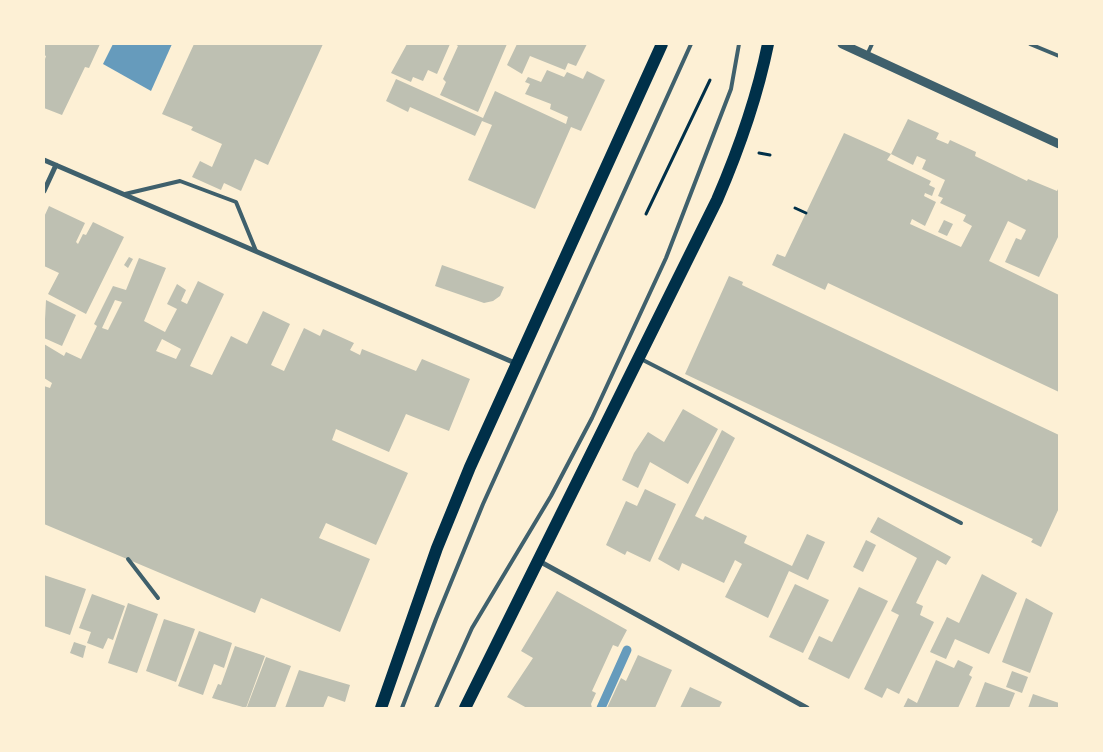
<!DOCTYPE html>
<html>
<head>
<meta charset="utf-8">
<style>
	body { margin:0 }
	#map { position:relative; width:1103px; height:752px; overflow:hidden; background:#fdf0d5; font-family:"DM Sans",sans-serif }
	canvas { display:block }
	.frame { position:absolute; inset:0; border:45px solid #fdf0d5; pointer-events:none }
</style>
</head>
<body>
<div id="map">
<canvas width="1103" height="752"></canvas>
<div class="frame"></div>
</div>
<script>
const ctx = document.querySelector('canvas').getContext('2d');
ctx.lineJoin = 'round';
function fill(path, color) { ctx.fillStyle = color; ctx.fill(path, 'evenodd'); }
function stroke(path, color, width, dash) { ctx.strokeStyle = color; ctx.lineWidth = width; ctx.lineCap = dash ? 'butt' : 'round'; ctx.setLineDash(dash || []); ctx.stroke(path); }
const water = new Path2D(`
	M113 44H172L151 91 103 64Z`);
const stream = new Path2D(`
	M601 708 627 650`);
const building = new Path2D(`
	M44 44H100L89 68 85 67 62 115 44 108V62L46 56 44 55Z
	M194 44H323L268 165 255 159 241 191 224 183 221 190 192 177 200 161 212 167 222 144 191 130 193 127 162 114Z
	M407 44H450L437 74 428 70 423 81 413 77 411 82 391 73Z
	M455 44H507L478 112 440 95 446 82 443 79 458 46Z
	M517 44H587L576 66 568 63 565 70 530 56 522 74 507 65Z
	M547 70 564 77 567 72 583 79 587 71 605 80 581 131 571 127 535 209 468 180 492 125 482 121 475 136 410 107 408 112 386 101 396 79 483 118 495 91 566 124 568 117 550 109 551 104 525 94 530 84 525 82 528 77 541 82Z
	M908 119 939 133 936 139 948 144 950 140 976 152 975 156 1027 181 1028 179 1057 191 1059 187V235L1039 277 1005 262 1016 238 1021 240 1026 230 1008 221 989 261 1059 295V392L828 283 825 290 772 265 777 254 785 257 844 133 891 154 887 160 931 181 929 185 935 188 932 196 925 193 924 196 936 202 925 226 912 219 910 224 961 247 972 226 963 221 966 215 940 203 943 198 938 196 945 180 922 169 926 160 917 156 913 165 891 154Z
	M49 206 85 223 76 242 78 244 83 234 86 235 93 222 124 237 86 314 48 294 59 273 44 266V217Z
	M944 220 953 224 947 236 938 232Z
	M129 257 133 259 128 268 124 265Z
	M139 258 166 268 144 321 165 332 177 309 167 304 177 284 186 290 181 301 187 304 198 281 224 294 190 366 212 375 231 336 247 344 263 311 290 324 271 365 284 371 304 328 320 336 323 329 354 343 350 350 360 355 362 349 416 371 422 359 470 379 449 431 406 414 389 452 336 429 332 440 408 473 376 545 326 523 319 538 370 559 340 632 261 598 255 613 44 524V386L50 388 52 383 44 378V344L64 356 66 352 81 359 97 326 94 324 113 286 126 290ZM115 300 122 302 108 330 102 328ZM162 339 181 349 176 359 156 351Z
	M442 265 504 287 500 296 493 301 484 303 435 286Z
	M729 276 743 282 742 285 1059 435V508L1041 547 1031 542 1033 539 685 374Z
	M46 300 76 315 62 346 44 338Z
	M683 409 718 429 688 484 650 462 638 488 622 480 634 453 648 432 664 442Z
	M722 430 735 438 695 516 703 520 705 516 747 536 744 543 792 566 807 534 825 542 808 580 789 571 768 618 725 597 742 564 735 560 724 583 682 563 679 571 658 559Z
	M645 489 676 504 650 562 627 551 625 555 606 545 626 501 637 506Z
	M878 517 951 557 946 565 937 560 916 603 923 606 920 615 934 622 899 694 887 688 882 698 864 689 899 615 891 611 917 558 870 532Z
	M866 540 876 545 863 572 853 567Z
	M982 574 1017 593 989 654 955 639 946 659 930 652 947 617 959 623Z
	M44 575 86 589 70 635 44 626Z
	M795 584 829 600 803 653 769 637Z
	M859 587 888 601 849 679 808 659 819 636 832 642Z
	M557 591 627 630 618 647 613 645 592 691 596 693 591 704 592 708H527L507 697 533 658 521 651Z
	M92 594 125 606 113 640 108 638 103 649 87 643 91 632 79 628Z
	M1026 598 1053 613 1030 673 1002 662Z
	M128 603 158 614 137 673 108 663Z
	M164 619 195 629 176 682 146 671Z
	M199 631 232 643 224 668 214 664 203 695 178 686Z
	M74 642 86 646 83 658 70 653Z
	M235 646 265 656 246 708 212 698 218 684 221 685Z
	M638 655 672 670 655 708H607L621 678 626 681Z
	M266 657 291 666 275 708H250L247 707Z
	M936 660 954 668 958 660 973 667 969 675 972 677 958 708H903L908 698 917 703Z
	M299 670 350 685 345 702 328 696 323 708H285Z
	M1012 671 1028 677 1022 693 1006 687Z
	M985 682 1015 693 1009 708H975Z
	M690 687 722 702 719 708H680Z
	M1033 694 1059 703V708H1028Z`);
const path = new Path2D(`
	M759 153 770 155
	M795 208 806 213
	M646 214 710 80`);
const service = new Path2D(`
	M1030 44 1059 56
	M867 55 872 44
	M125 194 180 181 236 202 256 251
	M641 359 961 523
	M128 559 158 598
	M402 708 436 619 483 504 691 44
	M436 708 472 628 551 496 592 418 666 258 731 89 739 44`);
const minor = new Path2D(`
	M44 160 515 363
	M44 191 56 165
	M539 561 807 708`);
const tertiary = new Path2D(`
	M842 44 1059 144`);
const primary = new Path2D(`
	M381 708 437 548 470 467 662 44
	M465 708 717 200C739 149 757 98 768 44`);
fill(water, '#669bbc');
stroke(stream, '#669bbc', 9);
fill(building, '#bec0b2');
stroke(path, '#003049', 3);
stroke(service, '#3f606c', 4);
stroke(minor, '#3f606c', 5);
stroke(tertiary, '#3f606c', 9);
stroke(primary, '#003049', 12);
</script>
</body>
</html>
